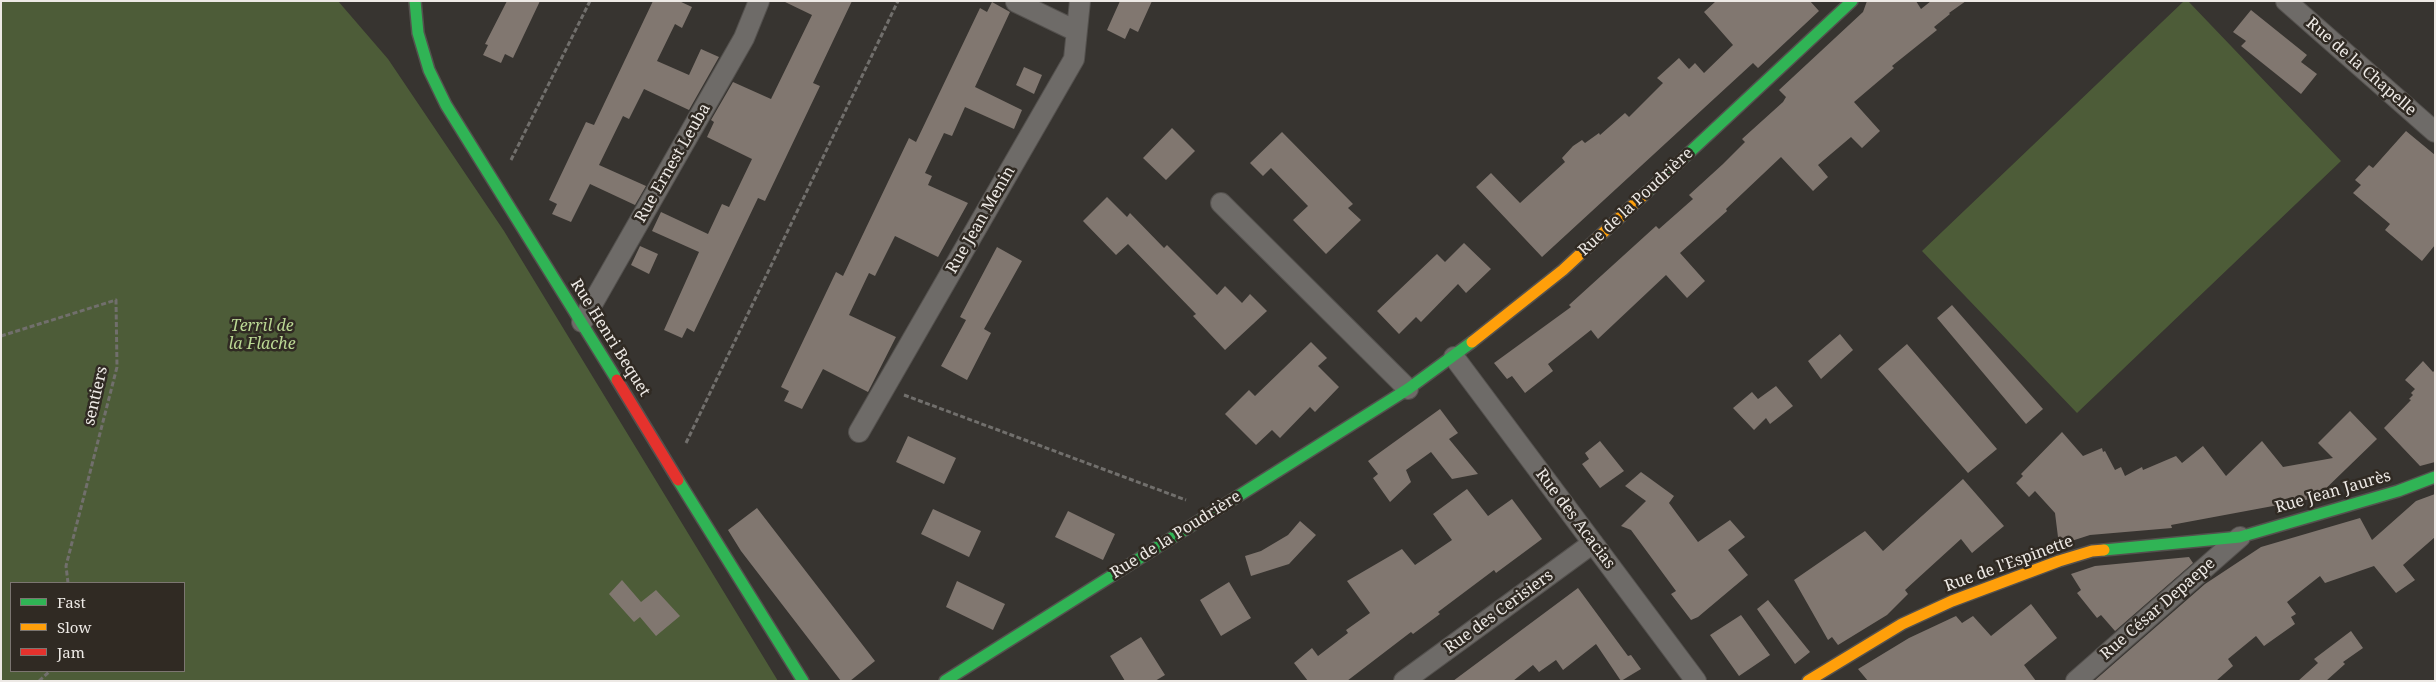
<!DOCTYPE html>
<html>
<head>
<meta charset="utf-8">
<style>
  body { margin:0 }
  #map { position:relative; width:2436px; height:682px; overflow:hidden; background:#373430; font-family:"Noto Serif",serif }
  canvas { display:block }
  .frame { position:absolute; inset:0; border:2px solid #ede9e5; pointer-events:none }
  .legend { position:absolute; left:10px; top:582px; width:175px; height:90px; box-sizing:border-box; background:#302a23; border:1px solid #7c7671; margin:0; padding:6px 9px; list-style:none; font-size:15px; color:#ede9e5 }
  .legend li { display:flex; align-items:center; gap:10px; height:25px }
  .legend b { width:25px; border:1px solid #7c7671 }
</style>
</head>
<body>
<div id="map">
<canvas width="2436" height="682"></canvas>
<div class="frame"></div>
<ul class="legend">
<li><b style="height:6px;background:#30b455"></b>Fast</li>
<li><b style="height:6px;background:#ff9f0a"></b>Slow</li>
<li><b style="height:6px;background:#e5322d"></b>Jam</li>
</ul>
</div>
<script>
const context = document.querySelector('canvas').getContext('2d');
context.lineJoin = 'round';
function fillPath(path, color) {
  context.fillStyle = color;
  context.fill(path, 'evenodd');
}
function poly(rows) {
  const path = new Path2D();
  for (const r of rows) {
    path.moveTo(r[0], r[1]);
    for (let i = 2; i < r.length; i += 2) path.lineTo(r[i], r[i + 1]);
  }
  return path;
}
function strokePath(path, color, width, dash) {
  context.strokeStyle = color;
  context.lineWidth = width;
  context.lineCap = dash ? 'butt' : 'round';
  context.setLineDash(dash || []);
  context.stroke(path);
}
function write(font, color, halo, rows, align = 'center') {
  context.font = font + ' "Noto Serif",serif';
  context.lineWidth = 5;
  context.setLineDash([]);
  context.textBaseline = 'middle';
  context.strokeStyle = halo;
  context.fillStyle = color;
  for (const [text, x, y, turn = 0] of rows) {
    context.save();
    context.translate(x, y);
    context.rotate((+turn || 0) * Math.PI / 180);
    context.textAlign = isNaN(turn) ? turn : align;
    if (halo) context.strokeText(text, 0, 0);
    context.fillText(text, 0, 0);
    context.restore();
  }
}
const green = poly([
  [1,1,338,1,388,59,504,231,778,681,1,681],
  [11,583,184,583,184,671,11,671],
  [2184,1,2188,1,2341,161,2077,413,1922,251]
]);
const building = poly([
  [507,1,540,1,513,58,505,54,501,63,483,55,488,45,485,44],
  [653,1,679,1,692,7,682,28,675,24,657,61,689,75,701,49,719,57,689,110,644,89,629,119,623,116,599,165,646,186,635,205,590,184,571,222,552,214,557,204,549,200,586,122,594,125],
  [783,1,852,1,813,83,820,86,765,201,758,198,694,332,687,328,682,338,664,330,699,252,652,231,661,212,708,234,722,204,729,207,752,159,707,137,714,122,711,120,733,82,771,99,812,15],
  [1120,1,1152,1,1138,32,1130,28,1125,39,1107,30],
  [1716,1,1810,1,1819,11,1758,68,1753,63,1542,257,1476,187,1491,173,1520,203,1565,162,1562,158,1573,146,1582,140,1585,143,1599,133,1600,135,1625,113,1629,117,1663,83,1657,78,1679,58,1689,69,1695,63,1704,73,1733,45,1704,12],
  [1867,1,1916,1,1921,9,1931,1,1966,1,1949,13,1950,14,1934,27,1937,30,1892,66,1894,68,1854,102,1880,131,1862,148,1851,137,1818,165,1828,177,1813,191,1781,157,1726,209,1727,211,1680,253,1705,281,1687,298,1666,275,1598,339,1591,330,1548,364,1553,371,1525,393,1512,376,1507,379,1494,363,1571,307,1569,305,1656,226,1659,229,1693,199,1689,195,1723,164,1745,142,1742,139,1783,102,1786,97,1779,90,1863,12],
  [992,2,1010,12,975,87,1022,110,1014,129,965,107,952,136,944,133,925,173,932,176,928,185,968,203,938,257,895,236,875,276,869,273,849,315,896,337,868,392,823,369,802,409,784,401,789,391,781,387,836,272,843,276,909,138,916,142,980,8,987,12],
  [2251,10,2307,55,2301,62,2317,74,2301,94,2241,46,2246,41,2233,32],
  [1024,67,1042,75,1034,94,1016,85],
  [1172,128,1195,151,1166,180,1143,158],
  [2406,131,2435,155,2435,245,2422,261,2385,230,2390,224,2353,193,2361,185,2355,180,2369,165,2373,168],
  [1282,132,1353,204,1348,208,1361,220,1326,254,1293,220,1308,206,1271,168,1263,176,1250,163],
  [1107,197,1127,217,1130,213,1164,248,1167,245,1217,295,1225,286,1242,303,1250,294,1267,311,1225,350,1193,316,1196,314,1128,244,1116,255,1083,221],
  [1464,243,1491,269,1466,293,1458,284,1421,322,1416,317,1399,334,1377,311,1437,254,1445,262],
  [640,246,658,254,649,274,631,265],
  [997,247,1022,261,984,329,991,333,967,380,941,366,966,320,960,317],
  [1952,305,2043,409,2026,424,1937,318],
  [1840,334,1853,350,1821,379,1808,361],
  [1311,342,1327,358,1318,366,1339,387,1315,412,1310,407,1280,438,1272,430,1256,445,1225,414,1249,390,1255,396],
  [1907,344,1997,449,1968,473,1878,369],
  [2423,361,2433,372,2435,370,2435,462,2420,466,2384,428,2411,400,2409,399,2413,395,2411,393,2415,389,2405,380],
  [1776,386,1793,406,1770,424,1766,418,1754,430,1733,408,1752,392,1758,399],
  [1440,409,1458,433,1449,439,1478,474,1452,479,1431,452,1406,470,1411,482,1390,502,1373,478,1378,474,1368,461],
  [2350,411,2377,439,2316,498,2171,525,2172,528,2090,535,2059,545,2055,513,2035,491,2029,497,2016,483,2023,476,2021,474,2062,432,2083,456,2102,448,2103,452,2105,451,2115,470,2121,467,2125,476,2142,467,2143,470,2176,456,2182,463,2203,446,2226,476,2262,441,2283,467,2333,458,2318,443],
  [908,436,956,458,944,484,896,462],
  [1600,441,1624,471,1600,488,1582,464,1589,459,1585,453],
  [1641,472,1674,496,1669,503,1698,542,1730,520,1745,537,1728,550,1748,575,1698,617,1691,620,1671,594,1676,591,1631,530,1621,526,1646,501,1625,486],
  [1963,479,2004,526,1972,553,1961,539,1905,590,1908,594,1887,615,1838,645,1832,637,1828,640,1794,580,1865,531,1883,551],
  [1467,489,1488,516,1512,499,1542,539,1496,573,1494,570,1438,612,1440,614,1413,634,1411,632,1347,681,1308,681,1294,663,1312,648,1318,656,1348,633,1346,630,1370,613,1347,581,1402,549,1415,565,1452,540,1433,514],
  [2435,494,2435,537,2403,565,2415,580,2396,593,2374,566,2325,583,2320,576,2287,602,2296,614,2291,617,2295,624,2264,646,2256,636,2228,659,2233,666,2216,681,2094,681,2205,584,2261,547,2360,518,2372,540,2416,501],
  [757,508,875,661,850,681,841,681,741,551,728,530],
  [933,509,981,531,969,557,921,534],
  [1068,511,1115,534,1103,560,1055,537],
  [1300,521,1316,535,1289,564,1251,576,1245,556,1261,551,1288,535],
  [2189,557,2193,563,2115,631,2101,615,2097,618,2077,593,2081,590,2071,574,2095,566],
  [622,580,641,602,656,590,680,616,656,636,640,617,634,622,609,594],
  [957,581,1005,604,993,630,946,607],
  [1229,582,1251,618,1221,636,1200,600],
  [1578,588,1628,656,1631,655,1641,669,1621,681,1596,644,1563,670,1556,660,1539,672,1533,665,1513,681,1453,681],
  [1768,600,1810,652,1795,664,1757,609],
  [2031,604,2057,638,2024,665,2036,681,1868,681,1858,669,1909,638,1956,616,1962,623,1973,616,1991,636],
  [1741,615,1770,655,1739,676,1710,635],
  [2351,631,2363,648,2343,662,2345,664,2326,681,2298,681,2318,663,2314,659],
  [1141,637,1165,675,1155,681,1125,681,1110,656]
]);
const path = poly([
  [511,160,590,1],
  [1,336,116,300,117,367,66,566,68,583],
  [904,395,1186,500],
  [686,443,898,1],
  [39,681,50,671]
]);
const street = poly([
  [2286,1,2435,132],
  [1016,2,1076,31],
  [1221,203,1408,389],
  [582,322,744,38,759,1],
  [1454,357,1696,681],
  [859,432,1074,59,1080,1],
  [1404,681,1593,543],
  [2076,681,2240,537]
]);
const fast = poly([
  [415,1,418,33,429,70,446,105,617,380],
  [1647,192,1852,1],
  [678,480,803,681],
  [2104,550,2240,537,2398,491,2435,477],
  [945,681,1408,389,1472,342]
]);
const slow = poly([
  [1472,342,1563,270,1647,192],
  [1808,681,1902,624,1952,601,2059,561,2092,551,2104,550]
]);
const jam = poly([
  [617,380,678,480]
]);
const streetNames = [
  ["Rue de la Chapelle",2361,67,41],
  ["Rue Ernest Leuba",673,163,-60],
  ["Rue de la Poudrière",1636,202,-43],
  ["Rue Jean Menin",981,220,-60],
  ["Rue Henri Bequet",610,338,58],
  ["sentiers",96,396,-77],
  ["Rue Jean Jaurès",2333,492,-16],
  ["Rue des Acacias",1575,519,53],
  ["Rue de la Poudrière",1176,535,-32],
  ["Rue de l'Espinette",2009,564,-20],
  ["Rue César Depaepe",2158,609,-41],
  ["Rue des Cerisiers",1499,612,-36]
];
const parkNames = [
  ["Terril de",262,326],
  ["la Flache",262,344]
];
fillPath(green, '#4d5c38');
fillPath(building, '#817770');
strokePath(street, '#54514e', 22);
strokePath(fast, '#54514e', 14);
strokePath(slow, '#54514e', 14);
strokePath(jam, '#54514e', 14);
strokePath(path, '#716f6c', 3, [5, 2.5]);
strokePath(street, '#6e6b68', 20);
strokePath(fast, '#30b455', 11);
strokePath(slow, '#ff9f0a', 11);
strokePath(jam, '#e5322d', 11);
write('16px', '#ede9e5', '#302a23', streetNames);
write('italic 16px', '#bad793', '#302a23', parkNames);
</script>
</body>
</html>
